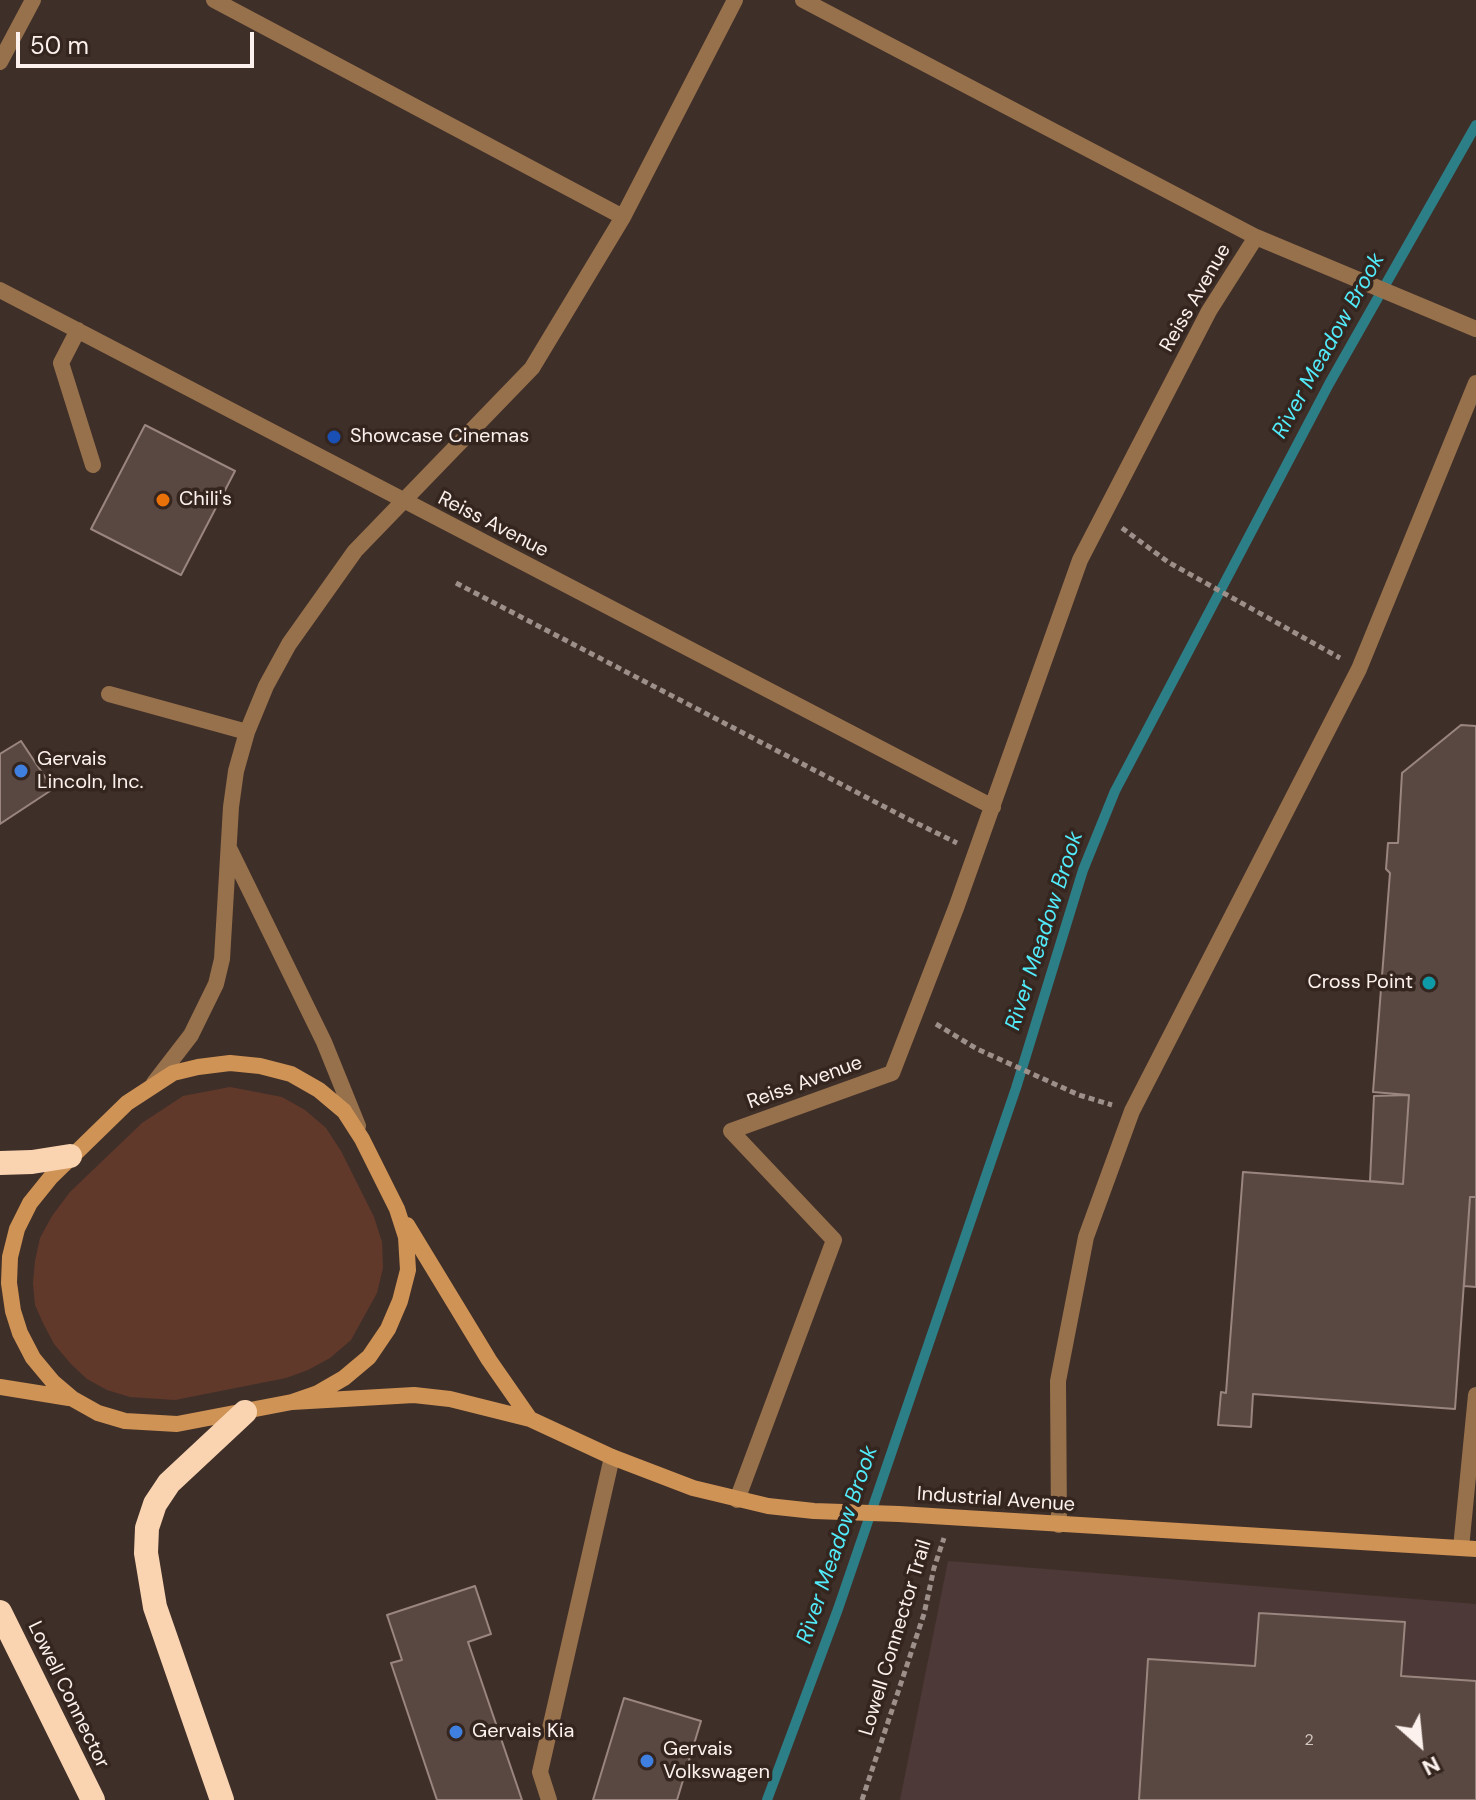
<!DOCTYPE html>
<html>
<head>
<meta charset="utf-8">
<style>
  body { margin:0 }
  #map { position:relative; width:1476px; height:1800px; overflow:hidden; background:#3f2f29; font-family:"DM Sans",sans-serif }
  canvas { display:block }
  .north { position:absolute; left:1380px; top:1704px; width:80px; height:80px; -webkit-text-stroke:6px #34251f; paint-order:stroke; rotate:153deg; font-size:22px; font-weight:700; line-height:32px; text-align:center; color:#fcf1ed }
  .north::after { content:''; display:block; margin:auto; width:28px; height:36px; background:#fcf1ed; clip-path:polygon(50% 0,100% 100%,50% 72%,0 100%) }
  .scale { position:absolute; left:16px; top:32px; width:238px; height:36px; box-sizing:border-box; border:4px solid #fcf1ed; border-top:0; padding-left:10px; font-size:24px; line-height:28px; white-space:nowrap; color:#fcf1ed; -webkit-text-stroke:6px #34251f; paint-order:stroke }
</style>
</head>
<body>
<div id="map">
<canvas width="1476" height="1800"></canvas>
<div class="north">N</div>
<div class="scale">50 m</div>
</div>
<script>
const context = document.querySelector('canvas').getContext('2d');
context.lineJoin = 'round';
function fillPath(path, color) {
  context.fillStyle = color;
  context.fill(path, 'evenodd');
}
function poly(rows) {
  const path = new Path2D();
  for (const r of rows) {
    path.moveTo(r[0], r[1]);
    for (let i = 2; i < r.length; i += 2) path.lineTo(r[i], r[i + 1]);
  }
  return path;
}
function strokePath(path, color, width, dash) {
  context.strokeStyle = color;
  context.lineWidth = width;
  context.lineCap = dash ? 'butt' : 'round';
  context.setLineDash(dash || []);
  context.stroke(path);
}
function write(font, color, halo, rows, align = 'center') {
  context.font = font + ' "DM Sans",sans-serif';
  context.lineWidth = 7;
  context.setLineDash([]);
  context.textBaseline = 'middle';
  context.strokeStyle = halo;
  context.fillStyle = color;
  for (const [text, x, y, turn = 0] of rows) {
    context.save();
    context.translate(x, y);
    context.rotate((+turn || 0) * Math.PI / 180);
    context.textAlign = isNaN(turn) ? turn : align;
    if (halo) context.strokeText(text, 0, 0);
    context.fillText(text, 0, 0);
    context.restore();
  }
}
const industrial = poly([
  [948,1561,1476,1604,1476,1800,900,1800]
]);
const green = poly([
  [230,1087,282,1097,305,1110,326,1128,341,1151,374,1217,382,1242,383,1268,377,1293,351,1340,330,1358,308,1370,286,1378,175,1400,130,1397,107,1390,87,1379,71,1364,54,1344,43,1323,35,1305,33,1283,35,1261,40,1238,52,1216,70,1192,142,1123,183,1096]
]);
const stream = poly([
  [767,1800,838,1609,1016,1088,1083,870,1115,791,1329,384,1476,125]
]);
const building = poly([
  [145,425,235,471,181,575,91,529,145,425],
  [1461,725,1476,726,1476,1197,1470,1197,1455,1409,1253,1394,1251,1427,1218,1425,1221,1392,1226,1393,1243,1172,1403,1184,1409,1095,1373,1092,1390,873,1386,869,1388,843,1398,843,1402,773,1461,725],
  [21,741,53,789,0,824,0,754,21,741],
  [1409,1095,1403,1184,1370,1181,1374,1096,1409,1095],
  [1470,1197,1476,1197,1476,1287,1464,1286,1470,1197],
  [475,1586,491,1634,468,1642,522,1800,437,1800,391,1663,402,1660,387,1615,475,1586],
  [1259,1613,1405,1622,1401,1676,1476,1681,1476,1800,1139,1800,1148,1659,1255,1666,1259,1613],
  [624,1698,701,1721,677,1800,593,1800,624,1698]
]);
const path = poly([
  [1122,528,1168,562,1340,658],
  [456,583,904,817,957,843],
  [936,1024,977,1049,1079,1095,1112,1105],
  [862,1800,924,1614,934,1568,944,1538]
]);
const service = poly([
  [214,0,623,217],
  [803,0,1256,237,1476,329],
  [0,62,33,0],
  [0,290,993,807],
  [78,330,61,363,93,465],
  [109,694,247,732],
  [230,850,324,1042,358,1126],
  [154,1083,191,1035,216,984,222,959,231,807,236,771,247,732,266,686,289,644,355,551,532,368,623,217,735,0],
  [737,1500,834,1240,731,1131,892,1073,956,908,1080,560,1209,311,1256,237],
  [1059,1525,1058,1381,1086,1237,1132,1111,1359,669,1476,383],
  [1461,1548,1476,1395],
  [549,1800,540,1772,612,1457]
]);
const secondary = poly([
  [230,1063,260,1066,291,1074,319,1090,344,1111,362,1139,397,1209,406,1237,408,1270,400,1301,388,1329,369,1357,344,1378,318,1393,292,1402,177,1424,125,1421,98,1413,73,1399,53,1382,33,1358,20,1333,13,1311,9,1283,10,1257,17,1229,30,1203,51,1177,127,1103,173,1073,198,1067,230,1063],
  [407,1225,489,1360,530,1419],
  [0,1387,69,1398],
  [292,1402,414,1395,450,1399,530,1419,612,1457,693,1488,768,1506,814,1511,899,1514,1476,1549]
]);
const motorway = poly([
  [0,1163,32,1162,70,1156],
  [0,1612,93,1800],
  [222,1800,155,1607,146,1553,147,1528,155,1504,169,1483,245,1412]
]);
const markers = [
  [334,437,8,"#1a4fb4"],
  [163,500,8,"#e8710a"],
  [21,771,8,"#3f7fe0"],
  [1429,983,8,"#0f9aa8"],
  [456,1732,8,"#3f7fe0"],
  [647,1761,8,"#3f7fe0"]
];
const numberNames = [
  ["2",1309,1741]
];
const streetNames = [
  ["Reiss Avenue",1196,298,-60],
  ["Reiss Avenue",493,525,27],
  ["Reiss Avenue",805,1083,-20],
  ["Industrial Avenue",996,1500,4],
  ["Lowell Connector Trail",896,1638,-73],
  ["Lowell Connector",68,1695,64]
];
const poiNames = [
  ["Showcase Cinemas",350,437],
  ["Chili's",179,500],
  ["Gervais",37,760],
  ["Lincoln, Inc.",37,783],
  ["Cross Point",1413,983,"right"],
  ["Gervais Kia",472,1732],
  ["Gervais",663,1750],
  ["Volkswagen",663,1773]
];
const waterNames = [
  ["River Meadow Brook",1329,346,-61],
  ["River Meadow Brook",1045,931,-72],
  ["River Meadow Brook",838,1545,-71]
];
fillPath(industrial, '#4d3937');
fillPath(green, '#61392b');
strokePath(stream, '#2d7f87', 10);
fillPath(building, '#594841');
strokePath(building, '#9a867f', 2);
strokePath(path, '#9d8f8a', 5, [6, 4]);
strokePath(service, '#97714c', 16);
strokePath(secondary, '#cf9355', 16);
strokePath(motorway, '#fad4b1', 24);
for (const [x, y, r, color] of markers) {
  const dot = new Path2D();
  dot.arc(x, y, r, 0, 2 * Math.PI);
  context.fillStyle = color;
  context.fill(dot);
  strokePath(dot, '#34251f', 3);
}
write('16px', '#d3c7c2', null, numberNames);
write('20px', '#fcf1ed', '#34251f', streetNames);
write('20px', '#fcf1ed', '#34251f', poiNames, 'left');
write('italic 22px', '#52ebfa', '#34251f', waterNames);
</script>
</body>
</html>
